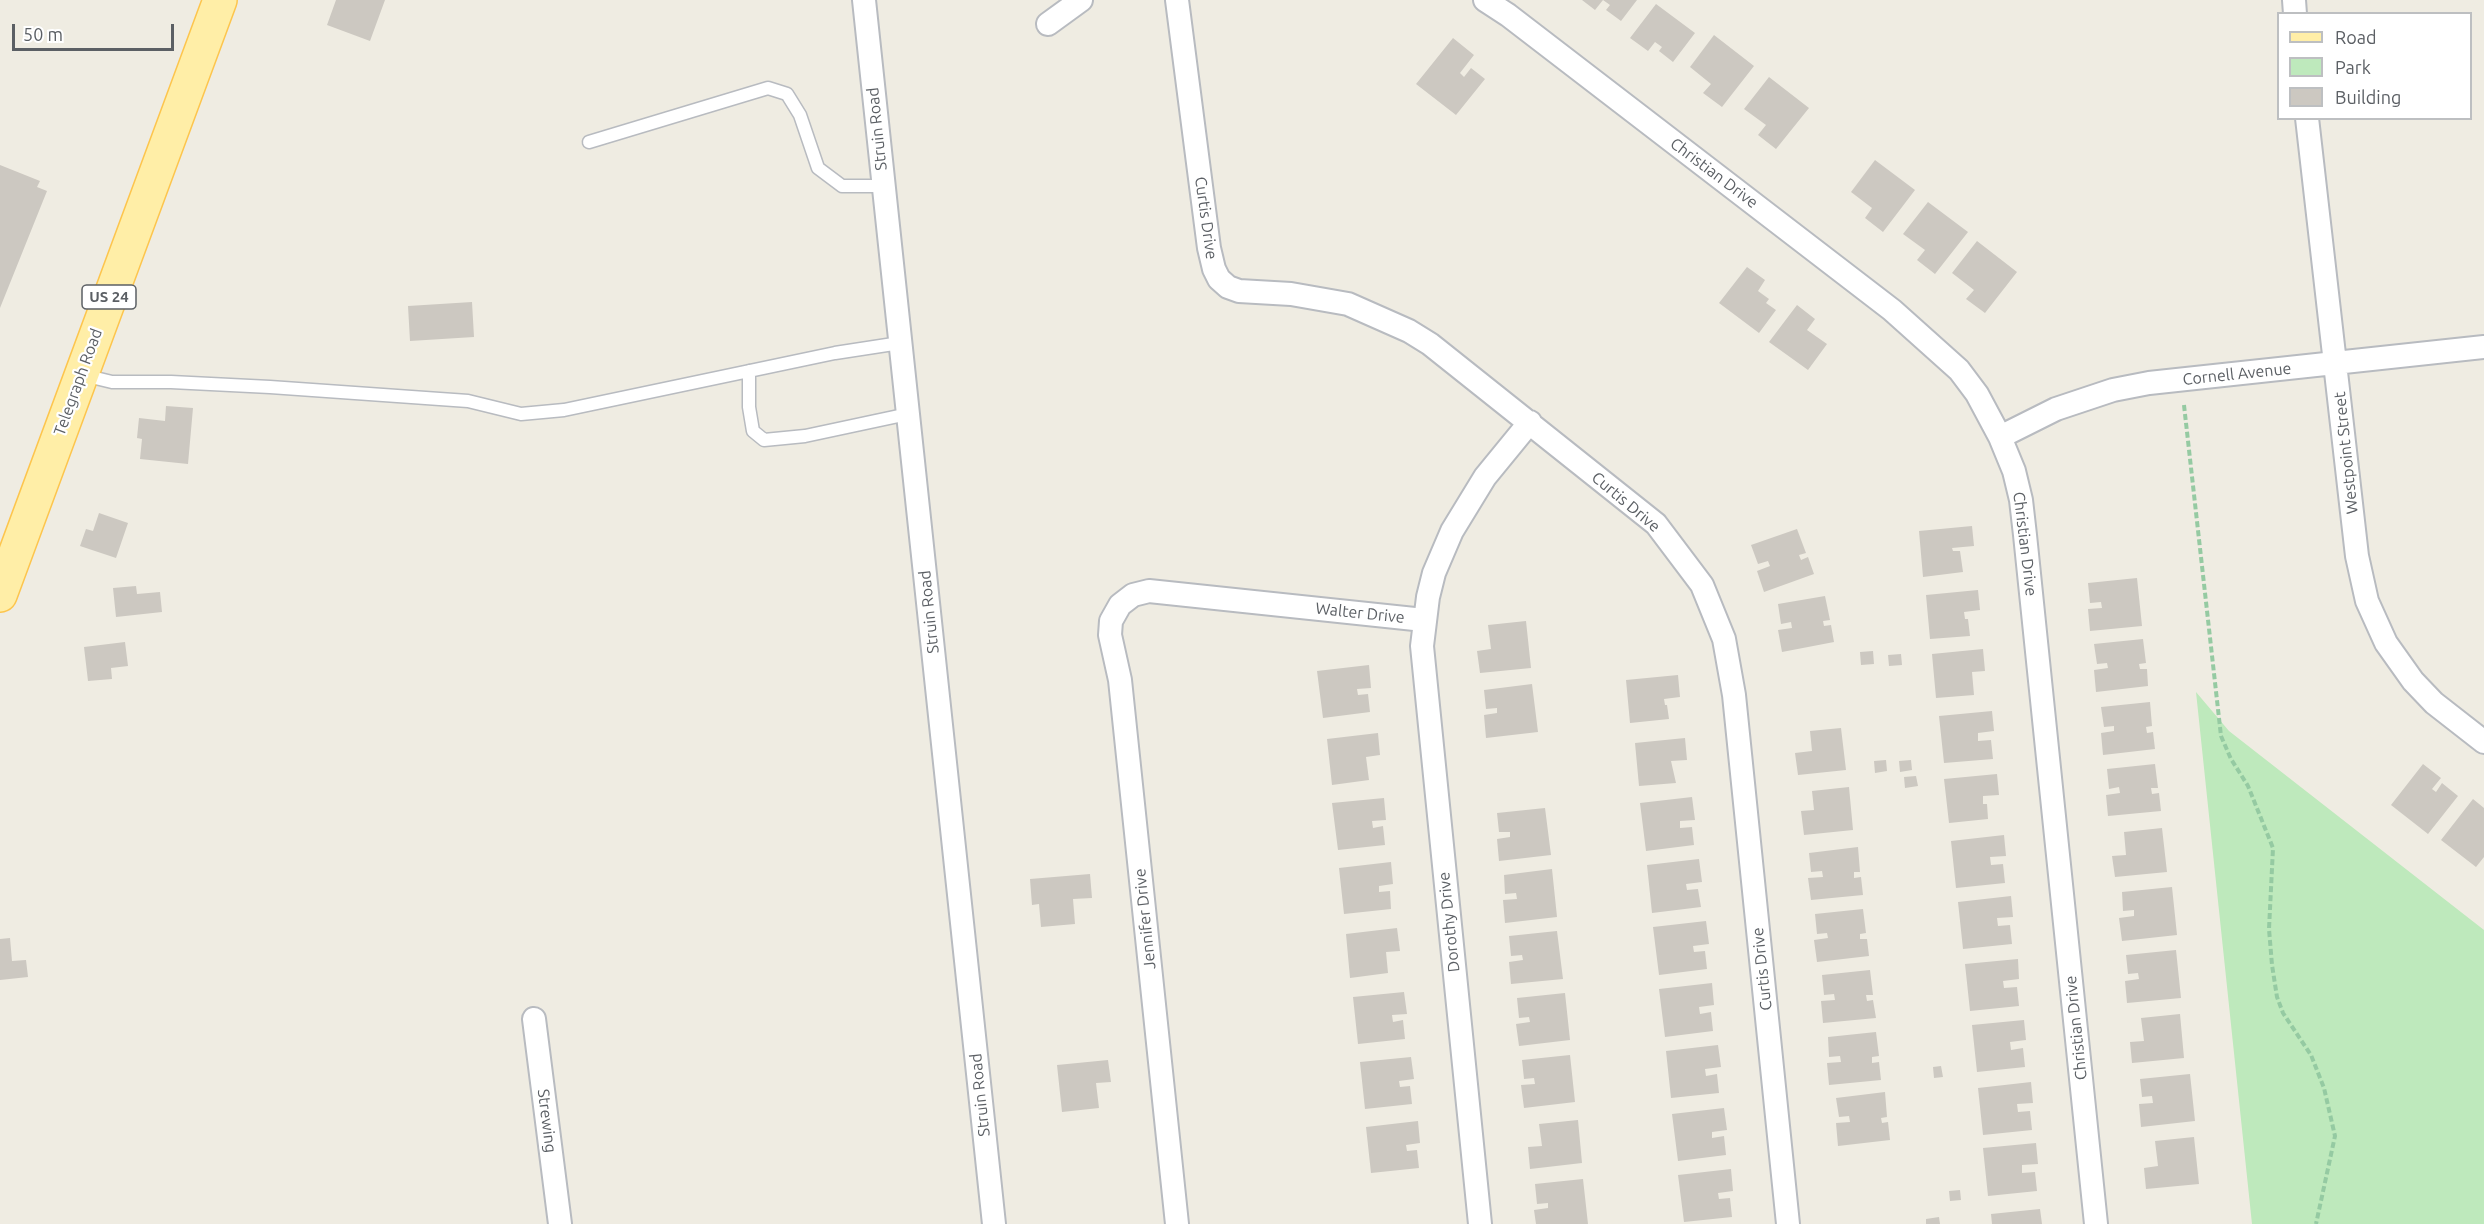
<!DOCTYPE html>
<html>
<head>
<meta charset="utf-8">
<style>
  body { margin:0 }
  #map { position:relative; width:2484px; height:1224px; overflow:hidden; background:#efece2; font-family:Ubuntu,sans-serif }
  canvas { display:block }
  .legend { position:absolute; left:2277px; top:12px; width:195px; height:108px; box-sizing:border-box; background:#fff; border:2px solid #bdbfc1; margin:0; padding:8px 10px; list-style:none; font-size:18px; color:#5b5f64 }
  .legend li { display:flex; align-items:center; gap:12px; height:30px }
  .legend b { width:30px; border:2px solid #bdbfc1 }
  .scale { position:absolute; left:12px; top:24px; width:162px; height:27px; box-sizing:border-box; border:3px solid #5b5f64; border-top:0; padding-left:8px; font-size:18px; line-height:21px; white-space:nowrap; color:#5b5f64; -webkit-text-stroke:4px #fff; paint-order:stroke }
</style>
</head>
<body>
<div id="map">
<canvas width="2484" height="1224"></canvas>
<ul class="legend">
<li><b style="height:8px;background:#ffeea7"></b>Road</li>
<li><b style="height:16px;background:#bee9bc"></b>Park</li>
<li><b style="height:16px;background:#ccc8c1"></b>Building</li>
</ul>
<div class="scale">50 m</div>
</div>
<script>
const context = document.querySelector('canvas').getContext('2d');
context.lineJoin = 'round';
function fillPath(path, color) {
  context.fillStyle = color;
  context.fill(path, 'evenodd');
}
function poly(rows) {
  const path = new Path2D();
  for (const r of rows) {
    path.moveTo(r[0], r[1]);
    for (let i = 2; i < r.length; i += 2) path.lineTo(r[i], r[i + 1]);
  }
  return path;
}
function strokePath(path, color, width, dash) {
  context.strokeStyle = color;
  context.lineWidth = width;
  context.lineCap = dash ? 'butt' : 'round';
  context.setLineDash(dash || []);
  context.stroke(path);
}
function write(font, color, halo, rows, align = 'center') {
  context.font = font + ' Ubuntu,sans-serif';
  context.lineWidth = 4.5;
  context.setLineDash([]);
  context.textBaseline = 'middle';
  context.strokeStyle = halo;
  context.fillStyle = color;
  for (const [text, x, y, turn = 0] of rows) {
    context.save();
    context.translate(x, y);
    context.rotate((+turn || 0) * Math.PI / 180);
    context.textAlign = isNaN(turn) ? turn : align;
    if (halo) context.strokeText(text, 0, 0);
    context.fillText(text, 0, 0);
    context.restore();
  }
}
const green = poly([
  [2196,692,2229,731,2484,930,2484,1224,2252,1224]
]);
const building = poly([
  [336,0,385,0,370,41,327,25],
  [1582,0,1637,0,1621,21,1606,10,1610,5,1603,0,1595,10],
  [1656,4,1695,33,1673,62,1659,51,1662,47,1655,42,1648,51,1630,38],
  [1714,35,1754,66,1722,107,1703,93,1711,84,1690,67],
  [1453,38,1474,55,1460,73,1464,77,1471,68,1485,79,1456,115,1416,84],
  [1769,77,1809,108,1776,149,1758,135,1766,125,1744,109],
  [1875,160,1915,190,1883,232,1865,218,1872,208,1851,192],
  [0,165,40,181,37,187,47,191,0,308],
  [1928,202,1968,232,1935,274,1917,260,1925,250,1903,234],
  [1977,241,2017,272,1985,313,1966,299,1974,290,1952,273],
  [1747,267,1765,280,1758,291,1769,299,1766,303,1776,310,1759,333,1719,303],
  [472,302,474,337,410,341,408,306],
  [1797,305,1815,319,1807,330,1827,344,1808,370,1769,342],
  [166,406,193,408,188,464,140,459,142,439,137,438,139,418,165,421],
  [99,513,128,523,116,558,80,546,86,529,93,531],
  [1972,526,1974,546,1952,548,1953,551,1960,551,1963,572,1923,577,1919,531],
  [1797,529,1806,553,1799,555,1801,560,1808,557,1814,574,1764,592,1757,571,1770,566,1768,561,1758,564,1751,545],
  [2137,578,2142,626,2090,631,2088,609,2102,608,2101,602,2090,603,2088,583],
  [136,586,137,594,160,592,162,612,116,617,113,588],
  [1978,590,1980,610,1964,612,1965,619,1968,619,1970,636,1930,639,1926,595],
  [1825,596,1830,620,1823,621,1824,626,1831,625,1834,642,1782,652,1778,630,1792,628,1791,622,1781,624,1778,604],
  [1526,621,1531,668,1480,673,1477,651,1491,649,1488,625],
  [2143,639,2146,663,2139,664,2140,669,2147,669,2148,686,2096,692,2094,670,2108,668,2107,663,2097,664,2094,644],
  [125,642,128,666,111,668,112,679,88,681,84,647],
  [1983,649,1985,671,1972,672,1974,695,1936,698,1932,654],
  [1873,651,1874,664,1861,665,1860,652],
  [1901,654,1902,665,1889,666,1888,655],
  [1369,665,1371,688,1357,689,1358,695,1368,694,1370,712,1323,718,1317,671],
  [1678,675,1680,697,1664,699,1665,705,1667,705,1669,719,1630,723,1626,680],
  [1532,684,1538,732,1486,738,1484,715,1497,713,1497,708,1486,709,1484,690],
  [2150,702,2152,726,2146,727,2147,733,2153,732,2155,749,2103,755,2101,733,2114,731,2114,726,2104,727,2101,707],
  [1992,711,1994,731,1978,733,1978,741,1991,740,1993,759,1944,763,1939,716],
  [1841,728,1846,770,1798,775,1795,753,1812,751,1810,731],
  [1378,733,1380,755,1366,757,1369,780,1332,785,1327,739],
  [1685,738,1687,760,1671,761,1676,783,1639,786,1635,743],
  [1886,760,1887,771,1875,773,1874,761],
  [1911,760,1912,770,1900,772,1899,761],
  [2155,764,2158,788,2151,788,2152,794,2159,793,2161,811,2108,816,2106,795,2120,793,2119,787,2109,789,2107,769],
  [2423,764,2441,778,2432,789,2436,792,2442,783,2458,796,2428,834,2391,805],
  [1997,774,1999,795,1983,796,1983,804,1987,804,1988,819,1949,823,1944,779],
  [1916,776,1918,786,1905,788,1904,777],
  [1849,787,1853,830,1804,835,1801,811,1814,810,1812,791],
  [1692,797,1695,820,1680,821,1680,828,1692,827,1694,845,1646,851,1640,803],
  [1384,798,1386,820,1372,821,1373,828,1383,826,1385,845,1338,850,1332,803],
  [2473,799,2484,808,2484,857,2476,867,2441,840],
  [1545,808,1551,855,1499,861,1497,839,1510,837,1510,832,1499,832,1497,813],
  [2162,828,2167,872,2115,877,2112,856,2126,855,2124,832],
  [2004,835,2006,856,1990,857,1991,865,2003,864,2005,883,1956,888,1951,841],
  [1858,847,1860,872,1854,872,1854,878,1861,877,1863,895,1811,900,1808,878,1823,877,1822,871,1811,872,1809,853],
  [1699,859,1702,882,1686,884,1687,890,1698,889,1701,907,1652,913,1647,865],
  [1391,862,1393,884,1379,886,1379,892,1390,891,1391,909,1344,914,1339,868],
  [1552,869,1557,917,1505,923,1503,900,1517,899,1516,893,1505,894,1504,875],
  [1090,874,1092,898,1073,899,1075,924,1041,927,1039,904,1032,905,1030,879],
  [2172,887,2177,935,2122,941,2119,918,2134,916,2134,910,2123,911,2122,892],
  [2011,896,2013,917,1997,918,1998,926,2010,925,2012,944,1963,949,1958,902],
  [1863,909,1866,933,1860,934,1860,939,1867,939,1869,956,1817,962,1814,940,1828,938,1827,933,1817,934,1815,914],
  [1706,921,1709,944,1693,946,1694,952,1705,951,1707,969,1659,975,1653,927],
  [1397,928,1400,951,1386,952,1388,973,1350,978,1346,934],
  [1557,931,1563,979,1511,984,1509,962,1523,960,1522,955,1511,956,1509,936],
  [10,938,12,961,26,960,28,977,0,980,0,939],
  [2176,950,2181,998,2127,1003,2125,981,2139,979,2138,973,2128,974,2126,955],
  [2018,959,2019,979,2003,981,2004,988,2017,987,2019,1006,1970,1011,1965,964],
  [1870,970,1873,995,1866,995,1867,1001,1873,1000,1876,1018,1823,1023,1821,1001,1835,1000,1834,994,1824,995,1822,975],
  [1712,983,1714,1005,1699,1007,1700,1014,1711,1012,1713,1031,1665,1037,1659,989],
  [1404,992,1407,1014,1392,1015,1393,1022,1403,1020,1405,1039,1358,1044,1353,997],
  [1565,993,1570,1040,1519,1046,1516,1024,1530,1022,1529,1017,1519,1018,1517,998],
  [2180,1014,2184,1058,2132,1063,2130,1042,2144,1041,2141,1018],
  [2024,1020,2026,1040,2010,1042,2011,1050,2023,1048,2025,1067,1977,1072,1972,1025],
  [1876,1032,1879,1056,1872,1057,1872,1063,1879,1062,1881,1080,1829,1085,1827,1063,1841,1062,1840,1056,1829,1057,1828,1037],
  [1718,1045,1721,1067,1705,1069,1706,1076,1717,1074,1719,1093,1671,1098,1666,1051],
  [1570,1055,1575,1102,1524,1108,1521,1085,1535,1084,1534,1078,1524,1079,1522,1060],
  [1411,1057,1414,1079,1399,1081,1400,1087,1410,1086,1412,1104,1365,1109,1360,1062],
  [1108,1060,1111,1082,1096,1083,1099,1108,1062,1112,1057,1065],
  [1941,1066,1943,1077,1934,1078,1933,1067],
  [2190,1074,2195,1121,2141,1127,2139,1104,2153,1103,2152,1096,2142,1097,2140,1079],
  [2031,1082,2033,1103,2017,1104,2018,1112,2030,1111,2032,1130,1983,1135,1978,1088],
  [1885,1092,1887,1117,1881,1118,1882,1123,1888,1122,1890,1140,1838,1146,1836,1123,1850,1122,1849,1116,1839,1117,1836,1098],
  [1724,1108,1727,1130,1712,1132,1712,1138,1724,1136,1726,1155,1678,1161,1672,1114],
  [1578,1120,1582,1163,1530,1169,1528,1147,1542,1146,1539,1124],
  [1418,1121,1420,1143,1406,1145,1407,1151,1417,1150,1419,1168,1371,1173,1366,1127],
  [2194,1137,2199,1184,2146,1189,2144,1168,2158,1166,2155,1141],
  [2036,1143,2038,1164,2022,1165,2022,1173,2035,1172,2037,1191,1988,1196,1983,1148],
  [1731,1169,1733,1191,1718,1193,1719,1199,1730,1198,1732,1217,1684,1222,1678,1175],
  [1583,1179,1588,1224,1536,1224,1534,1210,1548,1208,1548,1203,1537,1204,1535,1184],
  [1960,1190,1961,1200,1950,1201,1949,1191],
  [2040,1209,2042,1224,1992,1224,1991,1214],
  [1939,1217,1940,1224,1926,1224,1926,1219]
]);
const path = poly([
  [2184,405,2221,736,2231,759,2248,786,2273,848,2269,929,2272,965,2277,997,2283,1013,2311,1055,2324,1088,2335,1136,2316,1224]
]);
const lane = poly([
  [589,142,768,88,787,94,800,115,818,168,842,186,883,186],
  [749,371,749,407,753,431,764,440,805,436,908,414],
  [83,375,112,382,171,382,270,387,468,401,521,414,564,410,835,353,900,343]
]);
const street = poly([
  [864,0,994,1224],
  [1177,0,1209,248,1214,269,1219,279,1228,287,1239,291,1291,294,1348,304,1409,331,1430,344,1656,524,1702,585,1724,639,1734,695,1788,1224],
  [1485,0,1508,15,1892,310,1959,370,1977,394,2000,437,2014,471,2021,500,2025,535,2096,1224],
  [2294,0,2295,14],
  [1048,24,1081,0],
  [2307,118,2357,556,2367,601,2386,643,2413,681,2434,703,2484,742],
  [2000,437,2056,409,2113,390,2149,383,2484,347],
  [534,1019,560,1224],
  [1177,1224,1120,680,1110,635,1111,621,1120,605,1133,595,1149,591,1424,620],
  [1480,1224,1422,646,1428,597,1434,573,1452,531,1485,477,1530,422]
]);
const primary = poly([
  [0,595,220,0]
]);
const shields = [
  [109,297,54]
];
const shieldNames = [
  ["US 24",109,297]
];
const streetNames = [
  ["Struin Road",877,129,-96],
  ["Christian Drive",1714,173,37],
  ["Curtis Drive",1206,218,82],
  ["Cornell Avenue",2237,374,-6],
  ["Telegraph Road",78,382,-70],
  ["Westpoint Street",2346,453,-96],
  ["Curtis Drive",1626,502,40],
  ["Christian Drive",2025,544,83],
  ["Struin Road",929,612,-96],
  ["Walter Drive",1360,613,6],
  ["Jennifer Drive",1145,919,-96],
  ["Dorothy Drive",1449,922,-96],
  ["Curtis Drive",1762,969,-96],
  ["Christian Drive",2076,1028,-96],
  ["Struin Road",980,1095,-96],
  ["Strewing",547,1121,83]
];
fillPath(green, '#bee9bc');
fillPath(building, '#ccc8c1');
strokePath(lane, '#b8bbc0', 15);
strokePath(street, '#b8bbc0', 26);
strokePath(primary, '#fdc54d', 36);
strokePath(path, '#95caa2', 4, [6, 3]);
strokePath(lane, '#fff', 12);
strokePath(street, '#fff', 22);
strokePath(primary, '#ffeea7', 33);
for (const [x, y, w] of shields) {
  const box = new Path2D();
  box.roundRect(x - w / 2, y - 12, w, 24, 4.5);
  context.fillStyle = '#fff';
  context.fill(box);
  strokePath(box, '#5b5f64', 1.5);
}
write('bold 15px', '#5b5f64', null, shieldNames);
write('16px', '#5b5f64', '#fff', streetNames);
</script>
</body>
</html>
